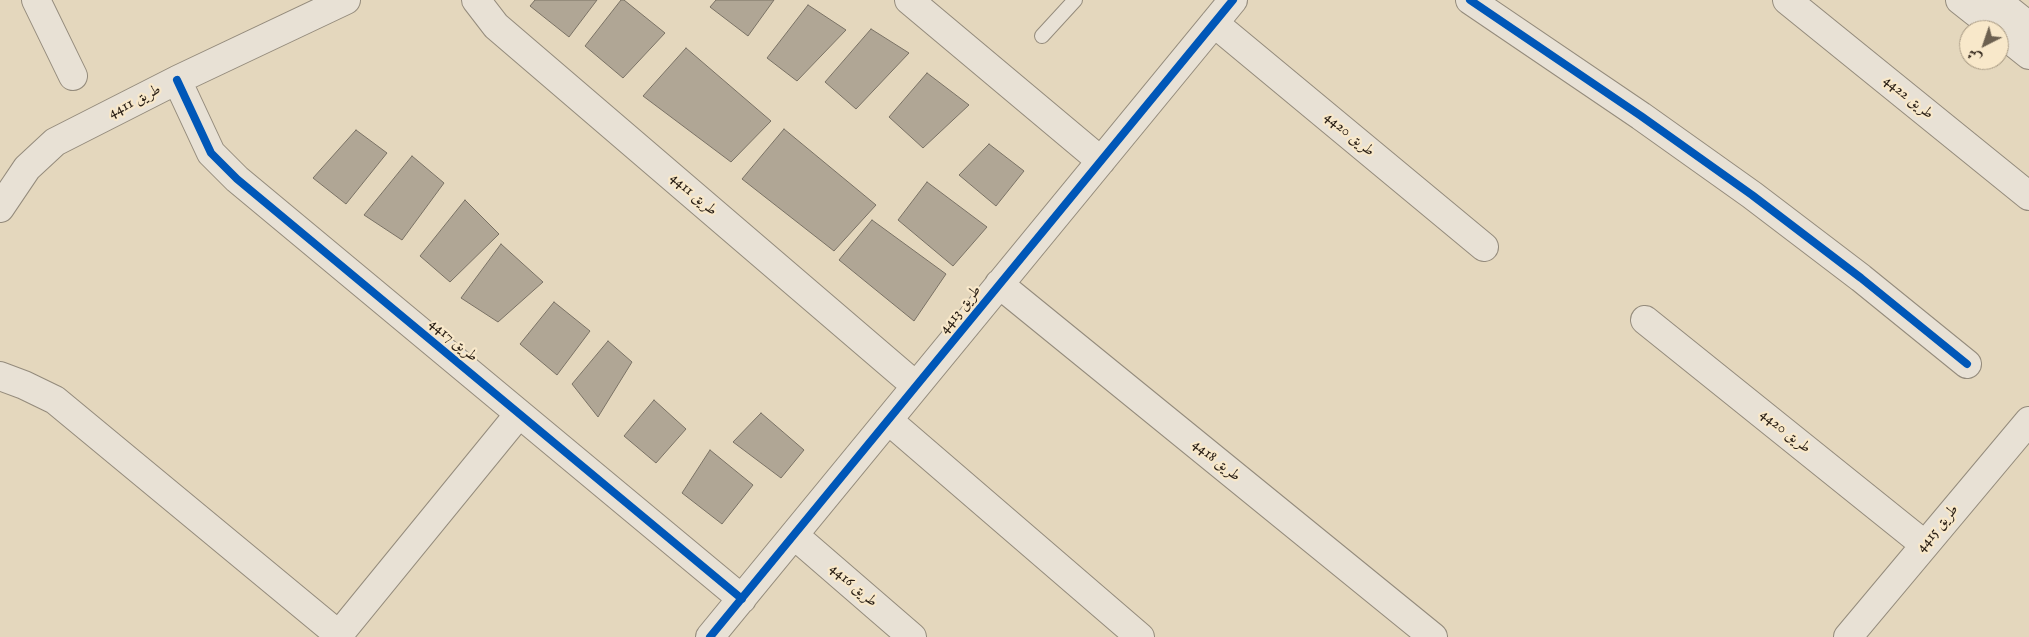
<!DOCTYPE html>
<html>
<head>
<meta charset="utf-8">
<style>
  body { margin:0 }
  #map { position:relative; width:2029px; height:637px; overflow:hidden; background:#e4d7bd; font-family:"IM FELL English",Amiri,serif }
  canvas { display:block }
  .north { position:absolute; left:1959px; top:20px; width:50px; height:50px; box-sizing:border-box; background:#f8e8ca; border:1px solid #a69882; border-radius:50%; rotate:221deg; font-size:14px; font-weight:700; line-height:20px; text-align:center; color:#2b2016 }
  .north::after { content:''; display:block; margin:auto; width:18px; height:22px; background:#6c6050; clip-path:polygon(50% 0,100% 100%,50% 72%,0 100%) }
</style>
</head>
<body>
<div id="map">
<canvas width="2029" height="637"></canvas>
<div class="north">ش</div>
</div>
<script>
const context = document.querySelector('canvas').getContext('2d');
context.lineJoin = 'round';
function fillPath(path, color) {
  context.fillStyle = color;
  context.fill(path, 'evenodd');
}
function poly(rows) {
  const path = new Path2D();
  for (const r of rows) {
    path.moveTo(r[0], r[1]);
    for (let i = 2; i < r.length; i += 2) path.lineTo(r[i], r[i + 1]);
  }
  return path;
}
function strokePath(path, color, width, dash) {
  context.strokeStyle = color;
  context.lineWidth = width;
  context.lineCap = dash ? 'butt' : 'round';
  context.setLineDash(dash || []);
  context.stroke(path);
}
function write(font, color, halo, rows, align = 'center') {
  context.font = font + ' "IM FELL English",Amiri,serif';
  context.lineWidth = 4.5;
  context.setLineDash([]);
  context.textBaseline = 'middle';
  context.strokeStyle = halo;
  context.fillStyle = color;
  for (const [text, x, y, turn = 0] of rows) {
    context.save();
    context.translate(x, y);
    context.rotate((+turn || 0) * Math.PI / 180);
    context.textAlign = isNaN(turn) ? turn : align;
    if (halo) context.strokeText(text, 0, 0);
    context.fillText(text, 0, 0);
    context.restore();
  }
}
const building = poly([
  [535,0,597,0,569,37,530,6,535,0],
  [621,0,624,0,665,33,623,78,585,46,621,0],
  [716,0,774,0,748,36,710,7,716,0],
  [808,5,846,30,797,81,767,58,808,5],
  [871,29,909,53,856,109,825,82,871,29],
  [686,48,771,121,731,162,643,96,686,48],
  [927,73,969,105,923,148,889,117,927,73],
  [784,129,876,205,834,251,742,179,784,129],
  [356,130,387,153,346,204,313,178,356,130],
  [989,144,1024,171,996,206,959,175,989,144],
  [412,156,444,183,402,240,364,215,412,156],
  [927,182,987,227,953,266,898,220,927,182],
  [465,200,499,234,450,282,420,256,465,200],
  [872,220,946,274,914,321,839,260,872,220],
  [501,244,543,282,498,322,461,298,501,244],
  [554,302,590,331,557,375,520,344,554,302],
  [608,341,632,362,598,417,572,384,608,341],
  [654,400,686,429,656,463,624,436,654,400],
  [761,413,804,450,781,478,733,442,761,413],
  [710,450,753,485,722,524,682,493,710,450]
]);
const service = poly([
  [1042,36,1075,0]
]);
const minor = poly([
  [36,0,73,76],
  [476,0,496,26,916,386],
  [909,0,1101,161],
  [1470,0,1641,116,1752,195,1861,278,1967,364],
  [1787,0,2029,196],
  [1960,0,1998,30],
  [1996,0,2029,26],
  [1214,23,1484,247],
  [1999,31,2029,55],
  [177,80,211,153,237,179,742,599],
  [0,208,27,168,55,142,177,80,346,0],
  [999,284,1433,637],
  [1645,320,1925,545],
  [0,376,24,385,55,400,339,635],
  [888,420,1140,637],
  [794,535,912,637],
  [337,637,519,414],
  [710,637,1233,0],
  [1848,637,2029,421]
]);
const cycleway = poly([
  [1470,0,1641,116,1752,195,1861,278,1967,364],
  [177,80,211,153,237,179,742,599],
  [710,637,1233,0]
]);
const streetNames = [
  ["طريق 4422",1908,98,39],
  ["طريق 4411",135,102,-27],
  ["طريق 4420",1349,135,40],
  ["طريق 4411",693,195,41],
  ["طريق 4413",961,310,-51],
  ["طريق 4417",453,341,40],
  ["طريق 4420",1785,432,39],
  ["طريق 4418",1216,461,39],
  ["طريق 4415",1938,529,-50],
  ["طريق 4416",853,586,41]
];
fillPath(building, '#b0a695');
strokePath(building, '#7a7265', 1);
strokePath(service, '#948b7c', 16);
strokePath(minor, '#948b7c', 30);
strokePath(service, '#e8e1d5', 14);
strokePath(minor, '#e8e1d5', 28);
strokePath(cycleway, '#0057b8', 8);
write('15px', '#2b2016', '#f8e8ca', streetNames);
</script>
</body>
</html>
